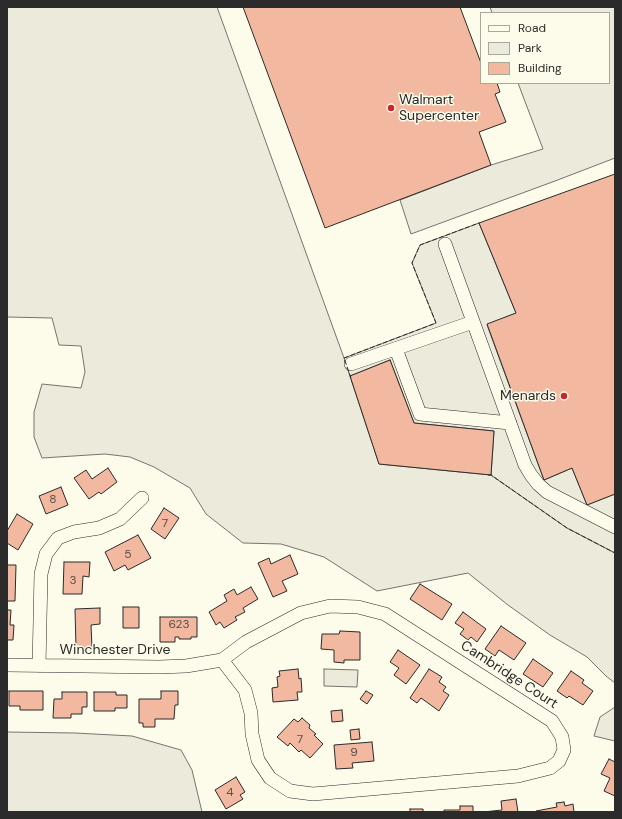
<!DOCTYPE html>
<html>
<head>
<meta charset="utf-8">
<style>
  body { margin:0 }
  #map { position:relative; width:622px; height:819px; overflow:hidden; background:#fdfbea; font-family:"DM Sans",sans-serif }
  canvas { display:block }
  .frame { position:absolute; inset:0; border:8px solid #2b2b2b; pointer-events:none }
  .legend { position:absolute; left:480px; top:12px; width:130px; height:72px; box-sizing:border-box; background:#fdfbea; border:1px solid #a9a89e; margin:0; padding:5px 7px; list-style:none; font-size:12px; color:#2b2b2b }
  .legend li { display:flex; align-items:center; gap:8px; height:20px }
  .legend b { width:20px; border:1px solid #a9a89e }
</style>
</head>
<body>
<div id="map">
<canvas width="622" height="819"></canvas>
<div class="frame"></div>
<ul class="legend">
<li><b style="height:5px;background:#fdfbea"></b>Road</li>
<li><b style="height:11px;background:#ecebdb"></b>Park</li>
<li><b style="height:11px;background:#f2b8a0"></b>Building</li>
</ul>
</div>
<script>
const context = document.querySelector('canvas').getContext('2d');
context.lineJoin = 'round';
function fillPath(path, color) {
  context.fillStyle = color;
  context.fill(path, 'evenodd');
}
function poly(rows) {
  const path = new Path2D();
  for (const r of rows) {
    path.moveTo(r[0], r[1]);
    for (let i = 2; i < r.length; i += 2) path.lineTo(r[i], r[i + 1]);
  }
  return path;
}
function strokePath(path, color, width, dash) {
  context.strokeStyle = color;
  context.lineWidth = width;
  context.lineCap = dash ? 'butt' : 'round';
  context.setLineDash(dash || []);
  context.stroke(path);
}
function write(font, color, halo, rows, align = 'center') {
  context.font = font + ' "DM Sans",sans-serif';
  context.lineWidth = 3;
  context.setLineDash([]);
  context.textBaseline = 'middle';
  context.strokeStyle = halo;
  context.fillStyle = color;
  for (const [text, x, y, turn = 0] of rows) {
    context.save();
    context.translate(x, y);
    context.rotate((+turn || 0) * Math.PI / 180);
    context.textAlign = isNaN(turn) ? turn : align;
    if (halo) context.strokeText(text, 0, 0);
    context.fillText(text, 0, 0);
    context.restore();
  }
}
const green = poly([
  [7,7,217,7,344,358,379,464,491,475,567,528,615,553,615,683,606,676,587,657,550,635,508,605,468,573,377,591,324,557,281,544,243,543,206,514,190,488,154,467,130,457,105,454,42,458,34,437,34,412,42,384,81,388,85,372,81,346,59,345,52,318,7,317,7,7],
  [324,669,358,670,357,687,324,686,324,669],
  [615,707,615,741,594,736,600,717,615,707],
  [7,732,75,733,132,736,181,750,192,770,202,812,7,812,7,732]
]);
const parking = poly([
  [490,7,615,7,615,158,555,181,411,234,400,200,491,165,543,149,518,83,609,83,609,13,492,13,490,7],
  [479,223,516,313,487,325,544,480,572,468,587,505,615,494,615,553,567,528,491,475,494,431,414,423,390,360,350,376,344,358,436,323,412,263,420,245,479,223]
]);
const building = poly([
  [243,7,460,7,481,63,481,83,497,83,500,92,495,94,506,122,479,132,491,165,325,228,243,7],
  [615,174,615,494,587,505,572,468,544,480,487,324,516,313,479,223,615,174],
  [390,360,414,423,494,431,491,475,379,464,350,376,390,360],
  [108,468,117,482,101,494,99,492,89,499,74,478,86,470,92,479,108,468],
  [61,487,68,505,46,514,39,496,61,487],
  [164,508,179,518,165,539,151,529,164,508],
  [17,514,33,524,18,550,7,543,7,531,17,514],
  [138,535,151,558,128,570,125,565,114,571,105,552,138,535],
  [290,555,298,574,282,581,287,591,273,597,258,563,269,558,271,564,290,555],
  [64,562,90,562,89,577,83,576,82,594,63,594,64,562],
  [7,565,16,565,15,601,7,601,7,565],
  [420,584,452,604,442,620,410,599,420,584],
  [251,587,258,599,243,608,245,612,235,617,237,620,224,628,220,622,216,625,209,612,227,601,224,595,234,589,237,595,251,587],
  [123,607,139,607,139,628,123,628,123,607],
  [100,608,100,624,91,625,92,647,76,648,75,609,100,608],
  [7,610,11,610,10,625,14,625,13,640,7,640,7,610],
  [463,612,486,629,477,642,471,637,468,640,460,634,464,629,455,623,463,612],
  [160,617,197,617,197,637,191,637,191,639,179,639,179,637,175,637,175,642,160,642,160,617],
  [501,626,526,643,514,660,499,650,495,656,485,649,501,626],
  [340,631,360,632,360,660,344,660,344,663,334,662,334,650,321,649,322,634,339,634,340,631],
  [398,650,420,665,406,684,394,675,399,668,390,662,398,650],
  [533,659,553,673,543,687,523,674,533,659],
  [298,669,299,679,301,678,302,692,297,692,298,700,273,702,272,688,278,687,277,677,280,676,279,671,298,669],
  [429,669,442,677,439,682,446,687,443,691,449,695,439,711,421,698,417,703,410,698,429,669],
  [571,671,584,680,582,683,593,691,583,705,569,696,567,698,557,691,571,671],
  [9,691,43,691,43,710,20,710,20,706,9,706,9,691],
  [161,691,178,691,178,705,175,705,174,719,155,719,155,727,143,727,143,723,139,723,139,699,161,699,161,691],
  [366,691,373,695,367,704,360,699,366,691],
  [62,692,87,692,87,707,82,707,82,714,71,714,71,718,53,718,54,699,62,699,62,692],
  [94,692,116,692,116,695,127,695,127,708,115,708,115,711,94,711,94,692],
  [342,710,343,721,332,722,331,711,342,710],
  [302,718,310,725,309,728,316,734,314,735,323,744,310,758,301,750,299,752,290,743,288,746,277,737,294,719,298,722,302,718],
  [359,729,360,739,351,740,350,730,359,729],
  [372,742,374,761,352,763,353,768,336,769,334,745,372,742],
  [609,759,615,762,615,796,604,791,610,778,601,774,609,759],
  [236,777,245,792,240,795,243,799,226,809,215,790,236,777],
  [516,799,518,812,483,812,502,810,501,801,516,799],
  [564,802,565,806,573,804,574,812,537,812,536,811,557,807,556,803,564,802],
  [460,806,473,806,473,812,444,812,444,810,460,810,460,806],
  [410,809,423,809,423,812,410,812,410,809]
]);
const minor = poly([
  [445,244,525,465,531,475,538,484,547,492,615,527],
  [396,349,420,414,510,423],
  [351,364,473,322],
  [330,606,358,607,385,614,552,721,562,737,564,750,559,761,550,768,518,776,313,794,290,791,270,778,258,760,252,734,251,713,245,690,222,660,246,642,301,613,330,606],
  [7,665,159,667,186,666,222,660],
  [39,666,41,574,46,554,58,538,74,532,99,528,120,519,142,498]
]);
const fence = poly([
  [351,378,344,358,436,323,412,263,420,245,479,223],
  [488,475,491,475,567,528,615,553]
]);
const markers = [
  [391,108,4,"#c62828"],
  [564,396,4,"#c62828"]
];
const numberNames = [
  ["8",53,500],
  ["7",165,524],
  ["5",128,555],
  ["3",73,581],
  ["623",179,625],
  ["7",300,740],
  ["9",354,753],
  ["4",230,793]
];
const poiNames = [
  ["Walmart",399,100],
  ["Supercenter",399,116],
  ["Menards",556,396,"right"]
];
const streetNames = [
  ["Winchester Drive",115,650],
  ["Cambridge Court",509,675,33]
];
fillPath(green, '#ecebdb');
strokePath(green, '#74746e', 1);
fillPath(parking, '#eceadb');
strokePath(parking, '#74746e', 1);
fillPath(building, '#f2b8a0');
strokePath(building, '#2b2b2b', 1);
strokePath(minor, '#2b2b2b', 14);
strokePath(minor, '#fdfbea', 13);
strokePath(fence, '#2b2b2b', 1, [5, 2]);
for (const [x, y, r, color] of markers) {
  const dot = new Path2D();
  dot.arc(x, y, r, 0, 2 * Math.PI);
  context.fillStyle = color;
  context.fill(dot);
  strokePath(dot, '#fdfbea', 1.5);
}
write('12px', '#5d4e48', null, numberNames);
write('14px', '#2b2b2b', '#fdfbea', poiNames, 'left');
write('14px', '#2b2b2b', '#fdfbea', streetNames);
</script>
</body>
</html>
